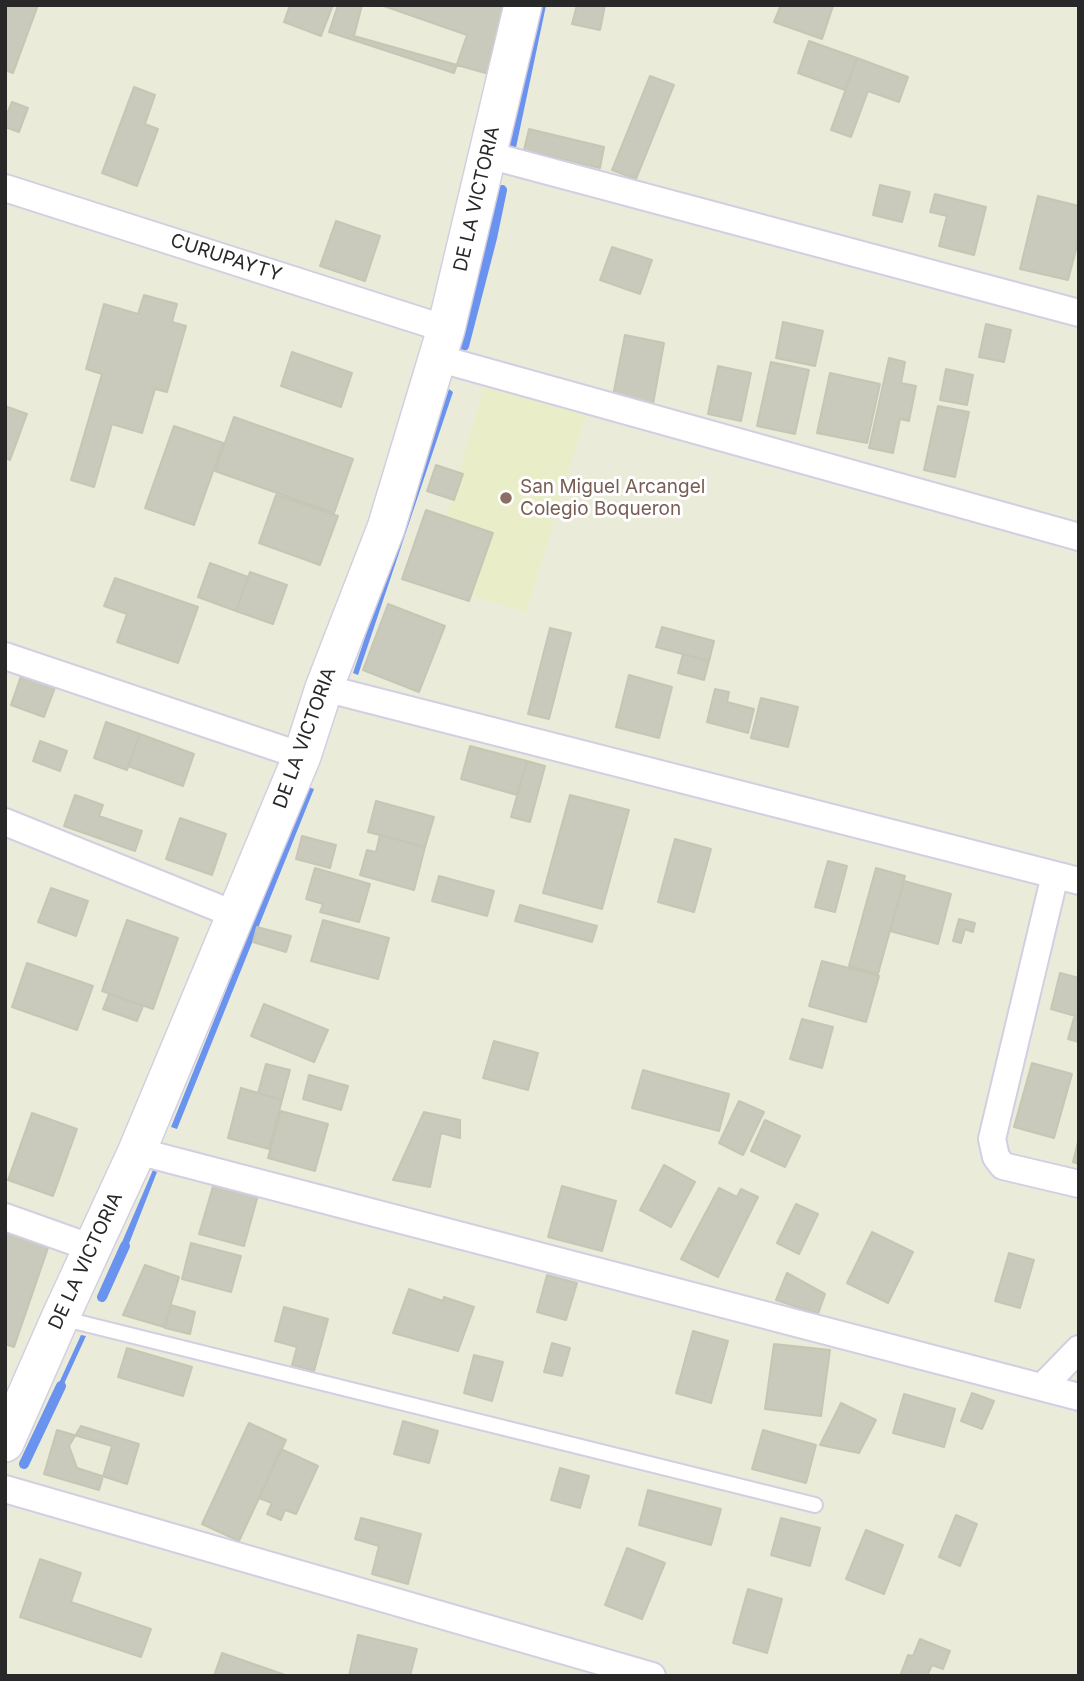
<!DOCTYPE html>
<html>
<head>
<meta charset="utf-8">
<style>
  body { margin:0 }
  #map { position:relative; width:1084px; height:1681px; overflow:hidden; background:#ebebda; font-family:Inter,sans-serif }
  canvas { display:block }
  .frame { position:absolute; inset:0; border:7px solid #282828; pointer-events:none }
</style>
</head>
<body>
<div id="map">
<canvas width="1084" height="1681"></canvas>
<div class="frame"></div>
</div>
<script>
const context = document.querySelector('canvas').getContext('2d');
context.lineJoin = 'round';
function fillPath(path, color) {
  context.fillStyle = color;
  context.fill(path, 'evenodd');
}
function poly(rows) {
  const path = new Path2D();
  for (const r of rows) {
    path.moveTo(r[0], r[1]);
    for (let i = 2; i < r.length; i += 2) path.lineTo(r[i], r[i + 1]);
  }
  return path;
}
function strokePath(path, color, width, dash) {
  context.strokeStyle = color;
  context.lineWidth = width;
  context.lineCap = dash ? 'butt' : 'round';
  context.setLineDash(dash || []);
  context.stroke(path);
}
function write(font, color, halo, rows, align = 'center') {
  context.font = font + ' Inter,sans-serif';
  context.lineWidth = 6;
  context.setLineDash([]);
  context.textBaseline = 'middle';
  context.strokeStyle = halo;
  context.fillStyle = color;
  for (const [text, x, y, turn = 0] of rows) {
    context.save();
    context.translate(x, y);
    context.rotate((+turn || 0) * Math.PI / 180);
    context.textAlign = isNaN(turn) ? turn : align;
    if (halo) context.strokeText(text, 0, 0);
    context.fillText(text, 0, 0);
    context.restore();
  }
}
const education = poly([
  [484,386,586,414,526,612,427,583]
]);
const water = poly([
  [449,389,453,392,358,675,353,673],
  [308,787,314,789,177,1129,171,1127],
  [153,1170,157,1172,123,1259,116,1256],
  [81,1335,86,1336,58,1397,53,1396]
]);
const stream = poly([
  [511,147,541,5],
  [464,346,492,238,502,190],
  [102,1297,125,1246],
  [24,1464,61,1386]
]);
const building = poly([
  [5,5,38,5,13,73,5,70,5,5],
  [290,5,333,5,321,36,284,22,290,5],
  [338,5,381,5,467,35,454,73,329,32,338,5],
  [362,5,505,5,489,74,354,36,362,5],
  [577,5,605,5,600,30,572,24,577,5],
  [781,5,833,6,822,39,774,22,781,5],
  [809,41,857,58,845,90,798,73,809,41],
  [857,58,908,77,899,102,868,91,851,137,831,130,857,58],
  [650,76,674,85,636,179,612,170,650,76],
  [134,87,155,95,145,124,158,129,137,186,102,173,134,87],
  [12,102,28,108,19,132,5,127,5,119,12,102],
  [529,129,604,147,600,168,524,150,529,129],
  [880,185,910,192,902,222,873,215,880,185],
  [935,194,986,207,974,255,939,246,947,216,930,212,935,194],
  [1038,196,1079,206,1079,238,1068,280,1020,269,1038,196],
  [336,221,380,236,365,281,320,266,336,221],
  [612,247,652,260,640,294,600,280,612,247],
  [144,295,177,304,172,322,186,326,167,392,155,389,142,433,112,424,94,487,71,480,102,374,86,369,104,304,138,314,144,295],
  [783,322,823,331,815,366,776,358,783,322],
  [986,324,1011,330,1004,362,979,357,986,324],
  [625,335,664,343,653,404,613,396,625,335],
  [292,352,352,373,341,407,281,386,292,352],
  [889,358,905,362,901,383,916,386,909,421,900,419,893,453,869,448,889,358],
  [771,362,809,370,795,434,757,426,771,362],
  [718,366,751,373,741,421,708,414,718,366],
  [946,369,973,375,967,405,940,400,946,369],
  [830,373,880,384,867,443,817,433,830,373],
  [5,406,27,414,10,460,5,458,5,406],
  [938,406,969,412,955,477,924,470,938,406],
  [234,417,353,459,334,513,215,471,234,417],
  [174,426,223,443,194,525,145,508,174,426],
  [436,465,463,474,454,500,427,491,436,465],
  [276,495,338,516,320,565,259,543,276,495],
  [426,510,493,533,469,601,402,579,426,510],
  [210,563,248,577,236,611,198,597,210,563],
  [250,572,287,585,273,624,236,611,250,572],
  [115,578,198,607,178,663,117,642,127,614,104,606,115,578],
  [388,604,445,626,419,692,363,670,388,604],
  [662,627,714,641,709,661,656,647,662,627],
  [550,628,571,633,549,719,528,714,550,628],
  [683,654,709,661,704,680,678,673,683,654],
  [22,673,56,685,44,717,11,705,22,673],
  [629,675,672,687,659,738,616,727,629,675],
  [715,689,729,692,727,702,754,709,748,733,707,722,715,689],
  [761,698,798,707,788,747,751,738,761,698],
  [106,722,140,734,127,770,94,758,106,722],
  [140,734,194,754,183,786,128,766,140,734],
  [40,741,67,751,60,771,33,761,40,741],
  [470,746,527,761,517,795,461,779,470,746],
  [527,761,545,766,530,822,511,817,527,761],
  [75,795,103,805,99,816,142,831,135,851,64,826,75,795],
  [570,795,629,810,602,909,543,893,570,795],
  [376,801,434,817,425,847,368,832,376,801],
  [180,818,226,834,212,875,166,859,180,818],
  [380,835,425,847,414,890,360,875,367,850,376,852,380,835],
  [302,836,336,845,330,868,296,859,302,836],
  [675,839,711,849,694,912,658,902,675,839],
  [828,861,847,866,835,912,815,907,828,861],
  [315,868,370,884,359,922,320,912,323,904,306,899,315,868],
  [876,868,905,876,878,974,849,966,876,868],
  [439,876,494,891,487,916,432,901,439,876],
  [904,881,951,894,938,944,890,931,904,881],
  [51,888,88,901,76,936,38,922,51,888],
  [520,905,597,926,592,942,515,921,520,905],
  [959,919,975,923,973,932,965,929,961,943,953,941,959,919],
  [127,920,178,938,153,1009,102,991,127,920],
  [323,920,389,938,378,979,311,961,323,920],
  [257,927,291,936,286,952,253,942,257,927],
  [822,961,879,976,866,1022,809,1006,822,961],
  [27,963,93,986,77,1030,12,1007,27,963],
  [1060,973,1079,978,1079,1017,1051,1009,1060,973],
  [109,994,143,1006,137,1021,103,1009,109,994],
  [264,1004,328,1030,314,1062,251,1036,264,1004],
  [1074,1018,1079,1019,1079,1042,1068,1039,1074,1018],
  [802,1019,833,1027,822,1068,790,1059,802,1019],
  [494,1041,538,1053,528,1090,483,1078,494,1041],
  [1032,1063,1072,1074,1054,1138,1014,1127,1032,1063],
  [266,1064,290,1070,282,1100,258,1093,266,1064],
  [643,1070,729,1094,719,1131,632,1108,643,1070],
  [309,1075,348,1086,341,1110,303,1099,309,1075],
  [241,1088,282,1100,269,1149,228,1138,241,1088],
  [739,1101,764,1112,743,1155,719,1143,739,1101],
  [281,1111,328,1124,315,1171,268,1158,281,1111],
  [424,1112,460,1120,460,1138,441,1133,430,1187,393,1180,424,1112],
  [32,1113,77,1129,53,1196,8,1180,32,1113],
  [765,1120,800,1136,785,1167,751,1151,765,1120],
  [1078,1142,1079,1142,1079,1164,1073,1162,1078,1142],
  [664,1165,695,1182,671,1227,640,1210,664,1165],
  [214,1183,258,1195,244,1246,199,1234,214,1183],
  [562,1186,616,1201,602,1251,548,1237,562,1186],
  [719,1188,737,1197,741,1189,758,1197,718,1277,681,1259,719,1188],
  [796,1204,818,1214,799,1254,777,1243,796,1204],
  [5,1230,49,1245,14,1347,5,1344,5,1230],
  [872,1232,913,1252,888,1303,847,1283,872,1232],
  [191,1243,241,1256,231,1292,182,1279,191,1243],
  [1009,1253,1034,1260,1020,1308,995,1301,1009,1253],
  [145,1265,179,1277,164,1327,123,1315,145,1265],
  [787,1273,825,1294,818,1314,776,1300,787,1273],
  [547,1275,577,1283,566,1320,537,1312,547,1275],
  [409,1289,443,1301,444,1297,474,1307,458,1351,393,1333,409,1289],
  [171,1305,195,1312,190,1334,165,1328,171,1305],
  [284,1307,328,1319,314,1371,292,1365,297,1347,275,1341,284,1307],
  [693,1331,728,1341,711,1403,676,1393,693,1331],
  [552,1343,570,1348,562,1376,544,1372,552,1343],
  [774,1344,830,1350,821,1416,765,1409,774,1344],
  [127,1348,192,1367,183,1396,118,1377,127,1348],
  [474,1355,503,1362,492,1401,464,1393,474,1355],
  [972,1393,994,1401,982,1429,961,1421,972,1393],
  [904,1394,955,1409,944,1447,893,1433,904,1394],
  [841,1403,876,1420,859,1453,820,1445,841,1403],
  [403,1421,438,1431,429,1463,394,1454,403,1421],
  [249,1423,286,1440,239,1541,202,1524,249,1423],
  [81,1426,139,1444,127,1484,77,1468,69,1446,81,1426],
  [57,1430,112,1446,99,1490,44,1474,57,1430],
  [763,1430,816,1445,806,1483,752,1469,763,1430],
  [281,1449,318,1466,296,1514,285,1510,281,1520,267,1514,272,1503,259,1498,281,1449],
  [560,1468,589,1476,580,1508,551,1500,560,1468],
  [648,1490,721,1509,711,1545,639,1525,648,1490],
  [956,1515,977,1524,960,1566,939,1557,956,1515],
  [361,1518,421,1534,408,1584,372,1574,379,1546,355,1539,361,1518],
  [781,1518,820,1528,810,1566,771,1555,781,1518],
  [866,1530,903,1545,884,1594,846,1579,866,1530],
  [627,1548,665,1563,642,1619,605,1605,627,1548],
  [40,1559,81,1573,71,1602,151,1629,141,1657,20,1617,40,1559],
  [748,1589,782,1599,767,1653,733,1643,748,1589],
  [358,1635,417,1649,410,1676,349,1676,358,1635],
  [920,1639,950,1651,943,1669,932,1665,927,1676,900,1676,908,1655,913,1656,920,1639],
  [222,1653,288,1676,214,1676,222,1653]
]);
const service = poly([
  [61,1318,815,1505]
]);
const minor = poly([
  [488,155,1079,313],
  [5,188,446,329],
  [437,358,1079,537],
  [5,656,302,756],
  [324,688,1079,881],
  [5,822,236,915],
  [1055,875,992,1139,996,1157,1003,1166,1079,1184],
  [137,1151,1079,1397],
  [5,1217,92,1248],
  [1042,1387,1079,1349],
  [5,1489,652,1676]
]);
const secondary = poly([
  [5,1443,60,1318,137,1151,302,756,324,688,386,528,446,329,523,5]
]);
const markers = [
  [506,498,7,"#8d6e63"]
];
const streetNames = [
  ["DE LA VICTORIA",477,199,-77],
  ["CURUPAYTY",226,258,18],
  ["DE LA VICTORIA",305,738,-70],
  ["DE LA VICTORIA",86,1261,-65]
];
const educationNames = [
  ["San Miguel Arcangel",520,487],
  ["Colegio Boqueron",520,509]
];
fillPath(education, '#eaeec8');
fillPath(water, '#6a93f0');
strokePath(stream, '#6a93f0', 10);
fillPath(building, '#c9cabc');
strokePath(building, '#c5c6b4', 2);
strokePath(service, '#d3cfe2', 18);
strokePath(minor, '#d3cfe2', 30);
strokePath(secondary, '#d3cfe2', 40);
strokePath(service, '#fff', 14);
strokePath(minor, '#fff', 26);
strokePath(secondary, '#fff', 37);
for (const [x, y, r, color] of markers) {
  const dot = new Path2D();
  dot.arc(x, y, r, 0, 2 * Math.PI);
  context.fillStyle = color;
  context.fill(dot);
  strokePath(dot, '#fff', 2.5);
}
write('19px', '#282828', '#fff', streetNames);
write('19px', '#785e54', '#fff', educationNames, 'left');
</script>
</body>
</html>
